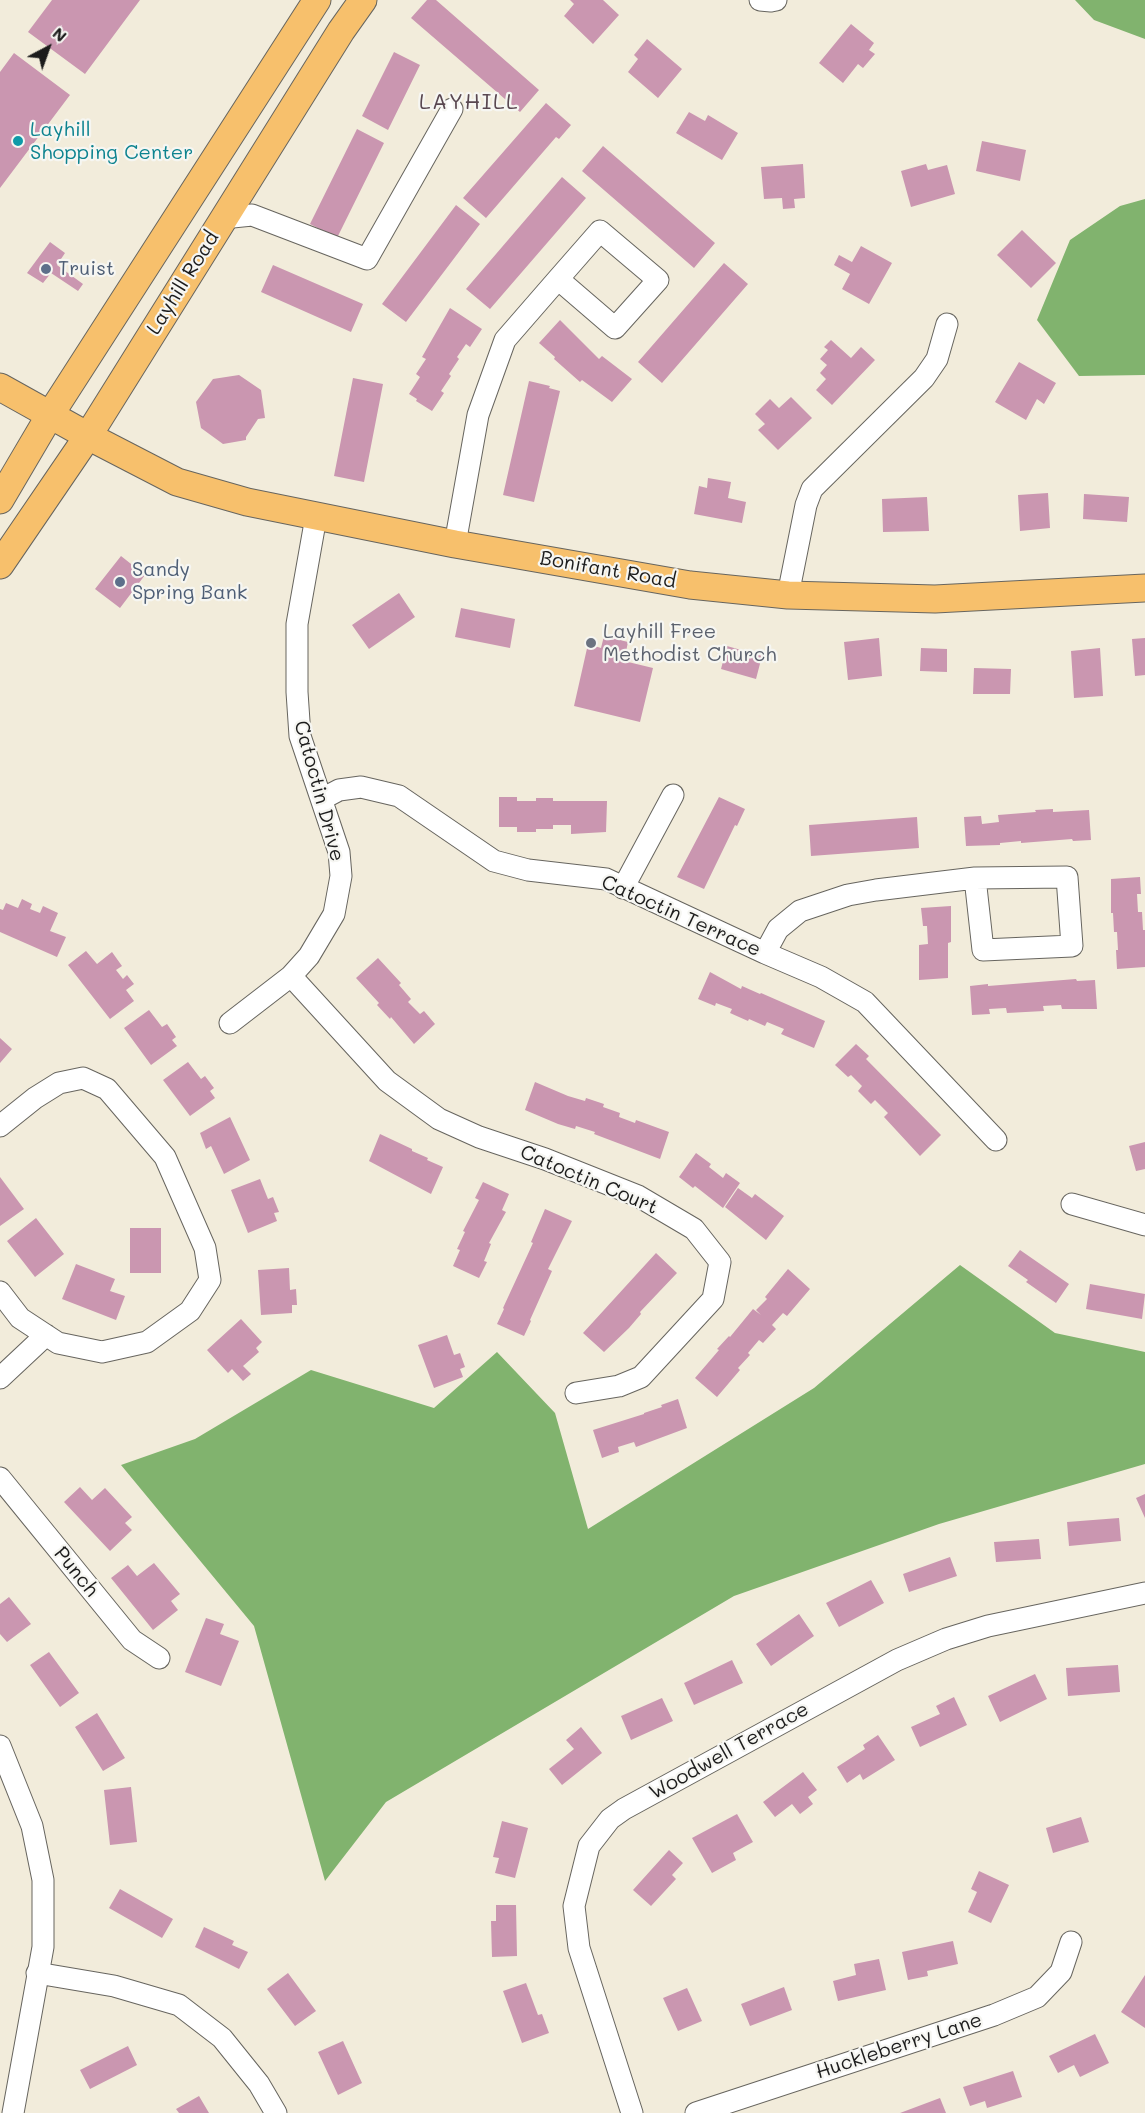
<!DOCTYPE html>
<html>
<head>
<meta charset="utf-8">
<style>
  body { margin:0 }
  #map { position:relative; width:1145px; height:2113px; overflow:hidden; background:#f2ecdb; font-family:Mali,sans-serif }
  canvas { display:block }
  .north { position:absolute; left:18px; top:18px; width:60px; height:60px; -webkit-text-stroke:4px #f6f6f2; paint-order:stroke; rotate:41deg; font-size:16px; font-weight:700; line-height:24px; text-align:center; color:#1c1c1c }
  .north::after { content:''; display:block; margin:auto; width:21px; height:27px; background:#1c1c1c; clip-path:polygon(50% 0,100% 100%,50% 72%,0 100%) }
</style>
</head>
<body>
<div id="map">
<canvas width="1145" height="2113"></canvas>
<div class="north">N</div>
</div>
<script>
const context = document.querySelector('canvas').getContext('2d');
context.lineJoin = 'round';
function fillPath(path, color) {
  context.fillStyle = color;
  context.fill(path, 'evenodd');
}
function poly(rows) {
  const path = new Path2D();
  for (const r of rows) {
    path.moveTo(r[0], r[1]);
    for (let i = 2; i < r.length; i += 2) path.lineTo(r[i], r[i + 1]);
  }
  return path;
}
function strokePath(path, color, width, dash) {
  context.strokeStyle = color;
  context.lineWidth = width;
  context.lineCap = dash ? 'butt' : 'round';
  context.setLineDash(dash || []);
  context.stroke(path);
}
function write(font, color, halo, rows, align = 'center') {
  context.font = font + ' Mali,sans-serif';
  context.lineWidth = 4.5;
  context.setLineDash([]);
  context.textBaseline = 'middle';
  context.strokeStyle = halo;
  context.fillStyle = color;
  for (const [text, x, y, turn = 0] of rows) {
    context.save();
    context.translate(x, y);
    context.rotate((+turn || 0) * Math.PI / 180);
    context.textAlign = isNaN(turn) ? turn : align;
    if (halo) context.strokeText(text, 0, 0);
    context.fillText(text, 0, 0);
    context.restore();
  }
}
const forest = poly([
  [1075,0,1145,0,1145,39,1094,20],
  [1145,199,1145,375,1079,376,1037,320,1070,240,1120,206],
  [960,1265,1055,1333,1145,1352,1145,1464,939,1524,734,1596,386,1802,325,1881,254,1626,121,1465,195,1439,311,1370,434,1408,497,1352,555,1413,588,1529,814,1388]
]);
const building = poly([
  [52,0,140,0,85,74,28,32],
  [427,0,436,0,539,90,520,112,411,18],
  [570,0,603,0,619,15,593,44,564,16,574,4],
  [851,24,874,43,869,50,875,54,863,68,858,64,843,83,819,63],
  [647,39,682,69,658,98,628,72,638,59,634,55],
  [394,52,420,65,388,130,362,116],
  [14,53,70,95,0,188,0,72],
  [546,103,571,125,559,139,556,137,486,218,463,198],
  [689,112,705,121,708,115,738,133,722,160,676,133],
  [357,129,384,143,337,238,310,224],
  [982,141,1026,150,1020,181,976,171],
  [603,146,715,243,694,268,582,171],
  [803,164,805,198,794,199,795,208,783,209,782,198,764,199,761,167],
  [926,164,928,170,947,165,955,194,911,207,901,171],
  [562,177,586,198,490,309,466,289],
  [456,205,480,224,406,322,382,304],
  [1022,230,1056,263,1031,288,997,255],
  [50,242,65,253,57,265,83,284,78,291,51,273,43,283,27,273],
  [861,246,892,263,869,304,842,289,850,274,834,265,839,255,852,262],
  [724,263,748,284,662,383,638,362],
  [273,265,363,304,351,332,261,292],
  [450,308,482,329,470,347,466,344,457,357,459,359,449,374,451,376,441,391,444,393,432,411,416,401,417,399,409,394,420,377,416,374,426,359,422,357],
  [560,320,599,359,602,356,632,379,612,402,582,380,580,382,554,359,555,357,539,343],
  [831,340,851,358,861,347,875,360,832,405,816,390,826,379,820,373,827,365,820,359,828,350,824,347],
  [1019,362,1056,383,1044,404,1037,399,1026,420,995,402],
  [239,375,261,390,265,418,258,419,246,437,246,440,223,444,201,428,196,402,213,379],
  [353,378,383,384,364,482,334,476],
  [529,381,550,386,549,388,560,391,534,502,503,495],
  [791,397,812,418,778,450,758,430,765,424,755,414,770,399,779,408],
  [708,478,731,482,728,498,746,502,742,523,694,514,699,486,707,488],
  [1048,493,1050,528,1020,531,1018,495],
  [1084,494,1129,497,1127,522,1083,519],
  [927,497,929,531,883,532,882,499],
  [121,556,145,575,120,608,95,589],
  [399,593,415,617,369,649,352,625],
  [461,608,515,619,510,648,455,637],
  [604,636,628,642,624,661,653,668,640,722,574,706,588,644,601,648],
  [879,638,882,676,848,680,844,642],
  [1145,638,1145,675,1135,676,1132,639],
  [727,646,762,656,756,679,721,669],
  [921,648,947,649,947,672,920,671],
  [1100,648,1103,696,1074,698,1071,651],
  [974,668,1011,669,1010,694,973,694],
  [499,797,517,797,517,801,536,801,536,798,553,798,553,801,607,801,606,832,571,834,571,825,553,825,553,829,536,829,536,832,517,832,517,827,499,827],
  [719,797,745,809,737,826,735,825,704,889,677,877],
  [1053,809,1053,812,1089,810,1091,840,1073,841,1072,839,1021,843,1021,841,1000,843,1000,845,966,846,964,817,981,816,982,824,999,822,998,815,1036,812,1035,810],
  [917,817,919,848,811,856,809,825],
  [1140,877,1141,894,1137,894,1138,912,1142,912,1143,930,1145,930,1145,967,1117,969,1116,950,1118,950,1117,932,1114,932,1113,913,1111,913,1111,879],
  [22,899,32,904,30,909,40,913,43,906,58,913,50,931,66,937,57,957,0,932,0,909,3,910,6,903,18,908],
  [951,906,951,942,948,943,948,978,919,980,919,945,928,944,927,926,923,926,921,908],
  [86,951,97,964,112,952,122,966,116,970,123,979,127,975,134,984,126,990,134,1001,110,1019,68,965],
  [378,958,401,983,399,985,411,999,408,1002,420,1014,424,1011,435,1024,414,1044,391,1017,390,1019,377,1005,379,1003,356,978],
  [710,972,741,989,742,986,760,994,761,993,825,1021,814,1048,781,1034,784,1029,767,1022,765,1026,749,1019,748,1021,730,1013,732,1009,716,1003,715,1006,698,999],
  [1076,979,1077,981,1095,980,1097,1009,1062,1009,1061,1005,1043,1006,1044,1011,1007,1013,1006,1008,989,1009,990,1014,972,1015,970,986,988,984,988,986],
  [149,1010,162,1027,167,1024,176,1037,172,1040,177,1046,151,1065,124,1028],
  [0,1038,12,1049,0,1063],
  [856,1044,869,1056,866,1059,941,1135,920,1156,884,1117,888,1113,875,1100,871,1104,858,1091,862,1086,851,1075,848,1077,835,1065],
  [188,1062,201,1079,205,1076,214,1088,210,1091,215,1098,190,1116,163,1080],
  [535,1082,568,1096,585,1101,586,1098,604,1104,603,1107,620,1113,619,1117,635,1123,636,1120,669,1132,660,1159,594,1134,595,1132,576,1126,575,1129,558,1124,525,1110],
  [230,1117,250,1160,224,1174,211,1146,206,1149,200,1133],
  [380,1134,412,1149,412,1151,428,1158,427,1160,443,1167,431,1194,369,1161],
  [1145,1142,1145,1169,1136,1171,1129,1146],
  [696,1153,711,1164,709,1167,723,1178,726,1173,740,1183,723,1208,695,1186,693,1188,679,1177],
  [0,1177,24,1209,0,1226],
  [260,1179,268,1199,273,1197,279,1212,274,1213,277,1221,248,1233,231,1190],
  [483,1182,509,1194,502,1210,506,1212,489,1243,491,1244,484,1261,487,1262,479,1278,453,1266,460,1250,457,1249,465,1232,463,1231,479,1200,475,1198],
  [738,1188,752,1198,755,1194,784,1216,766,1240,725,1207],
  [545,1209,572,1221,548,1269,552,1271,530,1320,531,1321,524,1336,497,1324,504,1309,503,1308,533,1243,531,1242],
  [36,1218,64,1254,35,1277,7,1241],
  [130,1228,161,1228,161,1273,130,1273],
  [1020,1250,1069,1284,1056,1303,1026,1282,1028,1280,1008,1266],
  [656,1253,677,1273,640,1312,641,1314,629,1328,604,1352,583,1333],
  [76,1264,115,1279,110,1291,125,1296,116,1320,62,1299],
  [289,1268,290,1290,296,1289,297,1305,292,1305,292,1313,261,1315,258,1270],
  [788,1269,810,1289,787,1316,783,1313,772,1325,776,1329,763,1343,759,1340,748,1353,750,1355,738,1368,740,1370,717,1397,695,1378,719,1350,717,1349,729,1336,730,1337,753,1309,761,1315,756,1310,767,1299,765,1297],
  [1090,1284,1145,1294,1142,1319,1086,1309],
  [241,1319,262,1342,256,1348,259,1352,243,1366,251,1374,243,1381,232,1369,228,1373,207,1350],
  [447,1335,454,1355,460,1353,465,1367,460,1369,463,1377,434,1388,418,1345],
  [678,1399,687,1428,636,1447,634,1442,618,1447,619,1452,602,1458,593,1430,644,1414,644,1413,662,1407,661,1405],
  [80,1487,92,1500,105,1488,132,1517,125,1523,132,1530,110,1551,64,1502],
  [1145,1494,1145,1518,1136,1498],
  [1119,1518,1121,1541,1069,1546,1067,1522],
  [1039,1539,1041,1559,996,1562,994,1542],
  [950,1557,957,1576,909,1592,903,1574],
  [154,1563,180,1594,171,1601,178,1610,153,1630,111,1578,128,1565,137,1576],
  [871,1580,884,1603,839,1627,826,1603],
  [9,1597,31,1624,7,1642,0,1634,0,1604],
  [799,1614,814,1636,771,1666,756,1644],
  [206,1618,224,1624,220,1634,239,1641,221,1686,185,1672],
  [49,1652,79,1693,60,1707,30,1665],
  [732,1660,743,1683,694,1705,684,1683],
  [1118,1665,1120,1692,1068,1696,1066,1668],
  [1035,1674,1047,1699,1000,1722,988,1696],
  [954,1697,967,1725,920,1747,911,1727,940,1714,936,1706],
  [662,1698,673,1721,631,1740,621,1716],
  [97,1713,125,1758,103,1771,75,1727],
  [581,1727,602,1753,562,1785,549,1769,574,1749,566,1740],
  [878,1735,895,1760,863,1780,860,1774,847,1783,837,1767,865,1749,863,1745],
  [803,1772,817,1790,808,1797,813,1804,800,1814,792,1804,775,1817,763,1802],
  [131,1787,137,1842,110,1845,104,1790],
  [737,1814,753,1842,733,1853,736,1860,712,1873,692,1838],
  [1081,1817,1089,1842,1053,1853,1046,1828],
  [502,1821,528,1828,515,1878,495,1873,499,1858,493,1857],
  [669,1850,683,1863,672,1875,676,1879,651,1906,633,1890],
  [979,1871,1009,1885,991,1923,968,1912,977,1892,971,1889],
  [120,1889,173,1919,162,1938,109,1908],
  [496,1905,516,1905,517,1956,492,1957,491,1921,496,1921],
  [204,1927,234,1941,232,1945,248,1952,239,1969,195,1947],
  [953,1941,958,1964,927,1971,928,1976,908,1980,902,1952],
  [879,1959,886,1990,838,2001,833,1981,856,1975,854,1964],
  [288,1973,316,2011,295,2026,267,1989],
  [1145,1975,1145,2028,1121,2012],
  [526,1983,538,2015,542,2014,549,2033,522,2043,503,1991],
  [784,1987,792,2010,750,2026,741,2004],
  [687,1988,702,2021,678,2031,663,1998],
  [1095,2034,1109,2063,1080,2077,1074,2065,1058,2073,1049,2056],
  [343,2041,362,2083,338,2095,318,2052],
  [128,2046,137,2065,90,2089,80,2070],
  [1013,2071,1022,2097,987,2108,985,2101,970,2106,963,2087],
  [199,2096,209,2113,179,2113,176,2109],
  [940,2098,946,2113,900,2113]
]);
const minor = poly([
  [760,0,771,1,776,0],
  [223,218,252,215,367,259,452,109],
  [455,544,478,415,505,340,558,279,600,231,658,280,615,328,558,279],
  [788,595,806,505,812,489,924,378,937,359,947,324],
  [322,799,339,790,361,787,399,796,494,861,528,870,606,879,765,953,821,977,865,1002,996,1140],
  [623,888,673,795],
  [765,953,778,929,800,911,848,895,876,890,975,878,1067,877,1072,946,983,950,975,878],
  [291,976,387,1081,439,1119,479,1137,545,1159,638,1196,694,1229,720,1262,713,1299,641,1377,619,1386,576,1393],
  [230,1023,291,976,309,956,334,914,341,876,339,852,300,736,297,692,297,624,316,517],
  [0,1126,35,1098,59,1083,83,1078,107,1089,165,1157,205,1248,210,1280,190,1311,147,1342,102,1352,58,1343,20,1318,0,1292],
  [1072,1204,1145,1225],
  [0,1378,46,1335],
  [0,1478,132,1640,159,1658],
  [0,1746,32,1826,43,1880,43,1947,13,2113],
  [37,1973,114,1986,179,2005,222,2038,259,2084,276,2113],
  [632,2113,579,1948,574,1906,589,1846,610,1819,624,1809,897,1660,946,1639,988,1626,1145,1593],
  [696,2113,994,2015,1037,1997,1061,1972,1071,1942]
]);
const major = poly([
  [0,387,88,436,177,482,247,502,455,544,690,585,788,595,935,599,1145,588],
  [0,500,50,415,317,0],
  [0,565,88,436,341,31,363,0]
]);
const markers = [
  [18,141,6,"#0f9aa8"],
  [46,269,6,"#5c6f8a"],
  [120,582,6,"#5c6f8a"],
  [591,643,6,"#6b7280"]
];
const cultureNames = [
  ["Layhill",30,130],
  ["Shopping Center",30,153]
];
const serviceNames = [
  ["Truist",58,269],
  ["Sandy",132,570],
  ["Spring Bank",132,593]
];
const streetNames = [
  ["Layhill Road",183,283,-58],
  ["Bonifant Road",608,570,10],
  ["Catoctin Drive",319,791,75],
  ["Catoctin Terrace",681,916,24],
  ["Catoctin Court",589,1180,23],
  ["Punch",76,1572,51],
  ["Woodwell Terrace",729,1751,-29],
  ["Huckleberry Lane",899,2046,-18]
];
const worshipNames = [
  ["Layhill Free",603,632],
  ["Methodist Church",603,655]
];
const quarterNames = [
  ["LAYHILL",469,102]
];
fillPath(forest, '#81b36e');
fillPath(building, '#ca96b0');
strokePath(minor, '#67655f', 23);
strokePath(major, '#67655f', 29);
strokePath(minor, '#fff', 21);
strokePath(major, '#f7c06c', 27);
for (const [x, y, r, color] of markers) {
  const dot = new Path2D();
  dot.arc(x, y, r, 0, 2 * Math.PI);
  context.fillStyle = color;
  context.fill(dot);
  strokePath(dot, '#f6f6f2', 2);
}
write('20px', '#0d838f', '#f6f6f2', cultureNames, 'left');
write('20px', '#4e5e75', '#f6f6f2', serviceNames, 'left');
write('20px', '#1c1c1c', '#f6f6f2', streetNames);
write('20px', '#5b616d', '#f6f6f2', worshipNames, 'left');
context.letterSpacing = '1.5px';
write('22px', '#594750', '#f6f6f2', quarterNames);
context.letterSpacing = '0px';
</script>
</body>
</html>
